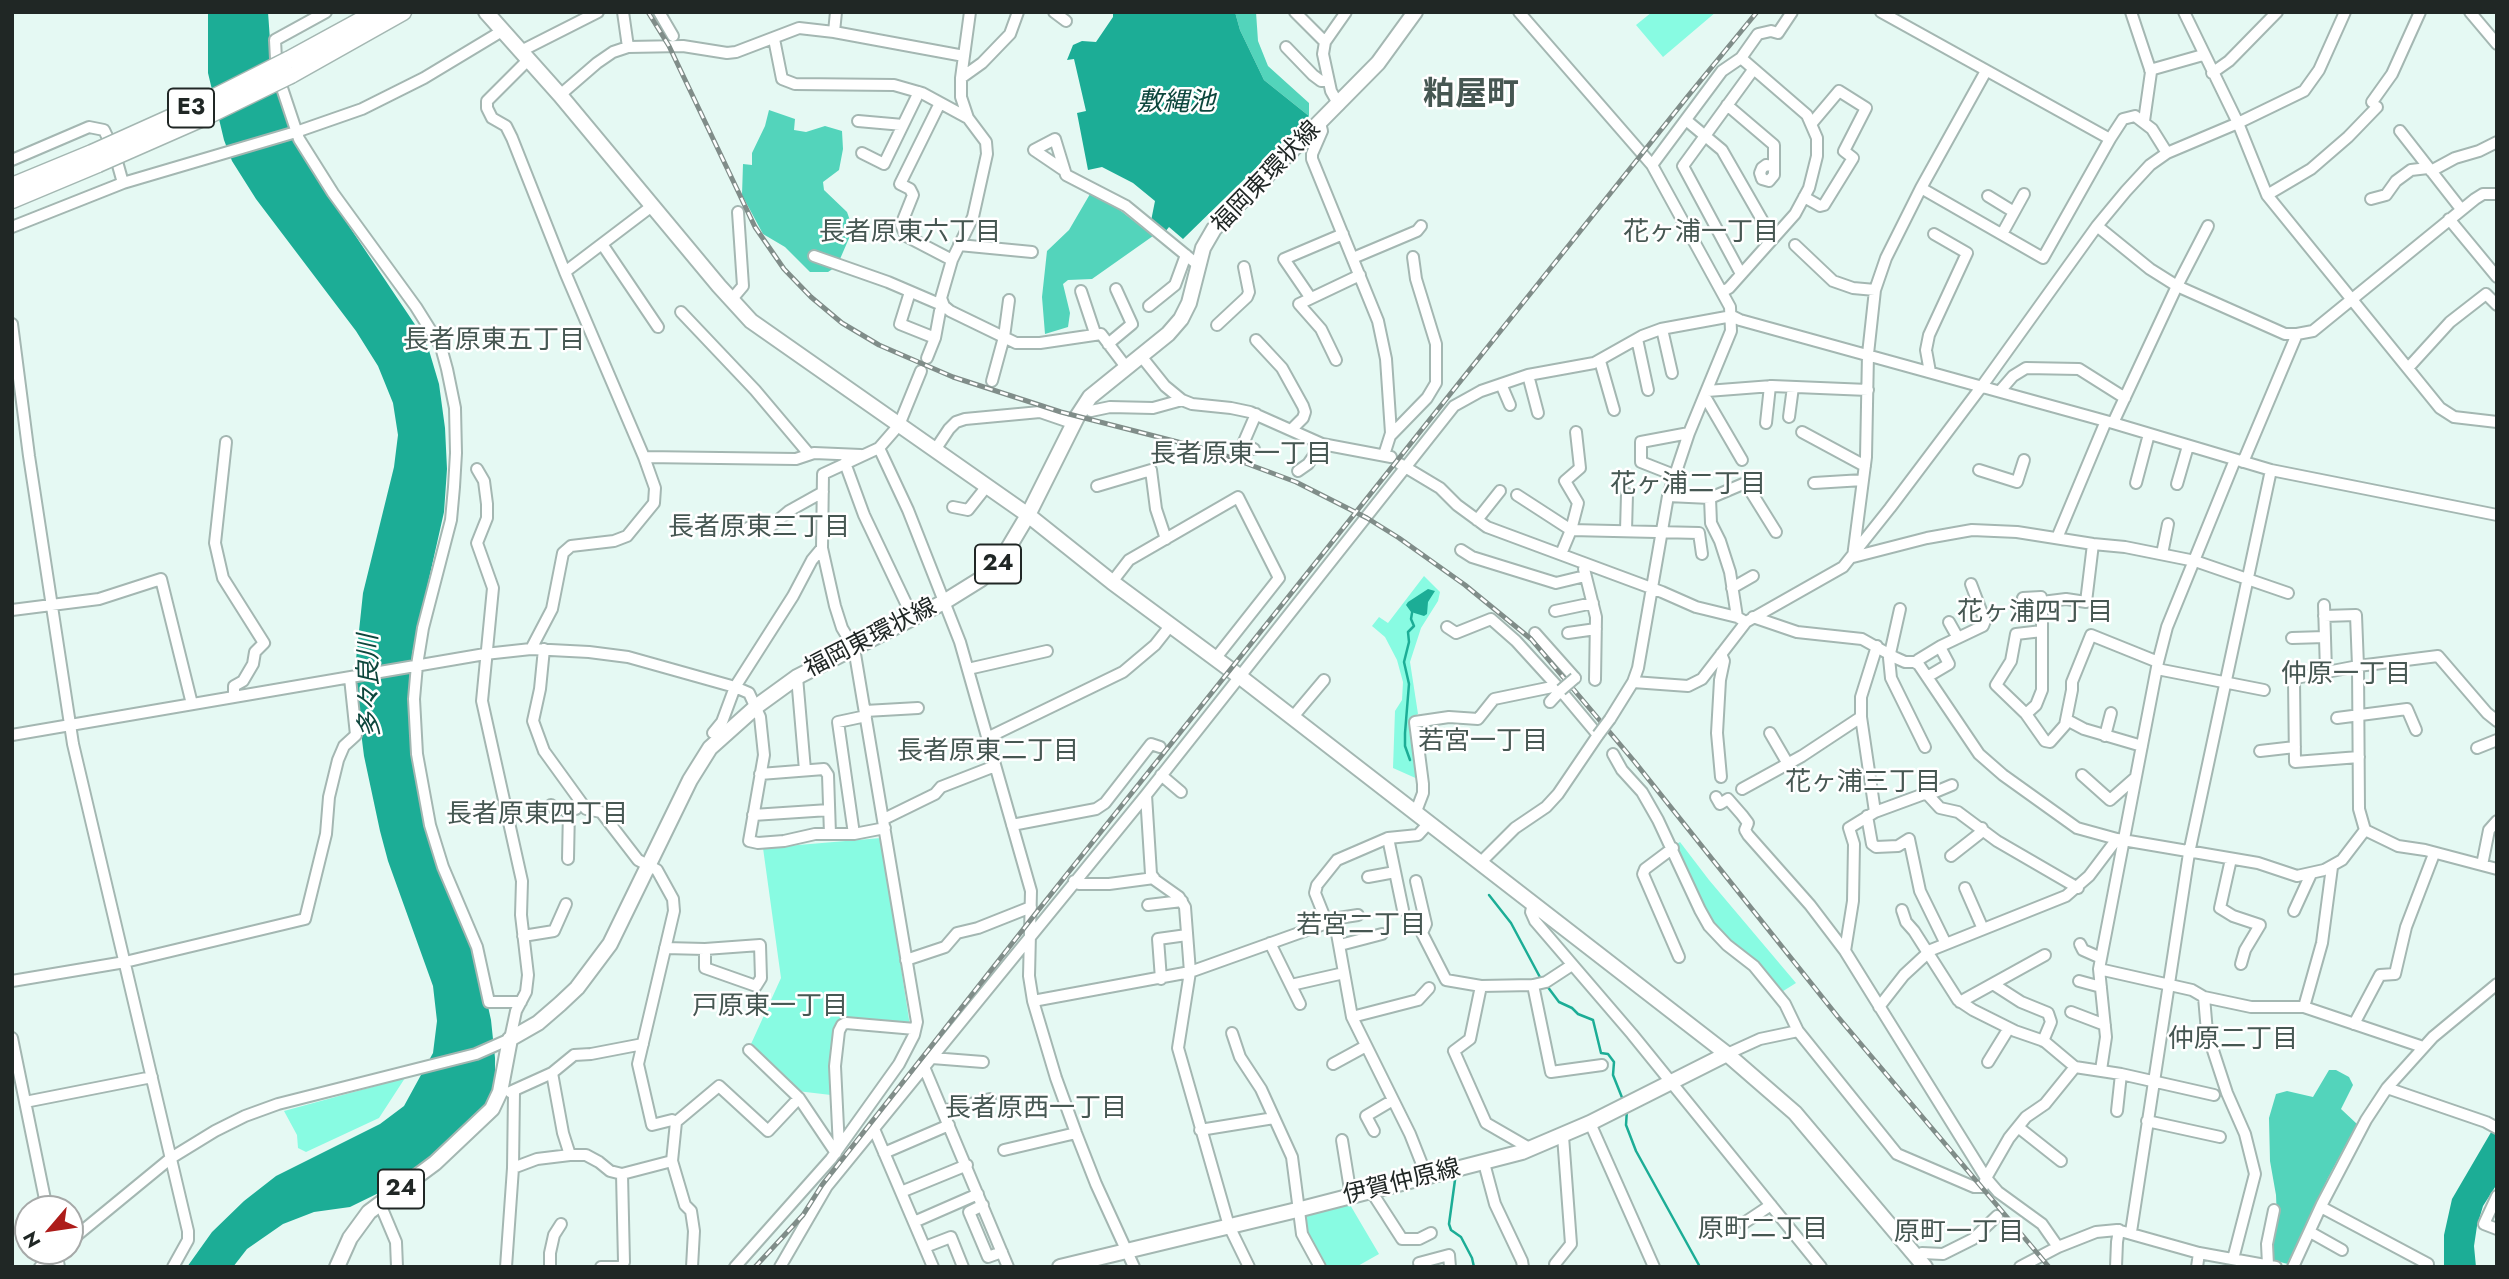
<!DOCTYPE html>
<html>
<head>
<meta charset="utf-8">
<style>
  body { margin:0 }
  #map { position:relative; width:2509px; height:1279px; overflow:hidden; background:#e5f9f3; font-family:Jost,sans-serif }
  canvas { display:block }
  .frame { position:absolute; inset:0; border:14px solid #202725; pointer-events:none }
  .north { position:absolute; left:14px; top:1195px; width:70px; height:70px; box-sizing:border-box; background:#fff; border:2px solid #a6a9a8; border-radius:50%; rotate:241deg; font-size:19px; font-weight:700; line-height:28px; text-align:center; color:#202725 }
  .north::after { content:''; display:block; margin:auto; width:24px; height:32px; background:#ad1c1a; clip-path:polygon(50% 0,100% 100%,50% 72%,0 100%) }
</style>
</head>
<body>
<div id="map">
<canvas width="2509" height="1279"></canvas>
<div class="frame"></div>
<div class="north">N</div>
</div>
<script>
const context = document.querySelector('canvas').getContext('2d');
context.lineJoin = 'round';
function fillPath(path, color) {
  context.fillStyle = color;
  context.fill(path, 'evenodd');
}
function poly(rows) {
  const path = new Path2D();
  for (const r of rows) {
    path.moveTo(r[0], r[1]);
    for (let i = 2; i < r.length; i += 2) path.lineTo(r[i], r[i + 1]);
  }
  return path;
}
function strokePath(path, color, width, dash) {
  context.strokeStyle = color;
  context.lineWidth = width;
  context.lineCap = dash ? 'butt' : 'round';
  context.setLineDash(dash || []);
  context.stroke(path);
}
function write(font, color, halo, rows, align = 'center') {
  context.font = font + ' Jost,"Noto Sans JP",sans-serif';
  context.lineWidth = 5;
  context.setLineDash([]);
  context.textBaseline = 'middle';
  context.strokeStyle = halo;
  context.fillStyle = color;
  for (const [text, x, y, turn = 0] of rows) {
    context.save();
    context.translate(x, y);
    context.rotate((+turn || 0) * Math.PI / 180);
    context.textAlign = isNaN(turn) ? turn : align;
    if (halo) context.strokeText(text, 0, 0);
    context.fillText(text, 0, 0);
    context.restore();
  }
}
const green = poly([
  [1652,12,1716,12,1663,57,1636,25],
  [1424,576,1440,592,1438,601,1421,628,1410,662,1418,714,1411,718,1420,780,1393,768,1395,711,1402,700,1403,682,1397,660,1385,637,1372,626,1379,617,1388,623],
  [881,838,910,1026,852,1020,837,1029,831,1095,797,1091,751,1044,781,978,763,848],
  [1680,842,1709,880,1796,983,1780,993,1709,922,1675,845],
  [405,1078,379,1118,306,1152,298,1148,297,1135,284,1111],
  [1349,1203,1379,1254,1356,1267,1324,1267,1307,1234,1305,1213]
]);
const forest = poly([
  [1235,12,1256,12,1258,41,1268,66,1309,103,1309,116,1264,80,1240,30],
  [769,110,795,119,794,130,806,132,825,126,842,131,843,149,839,170,823,182,824,190,847,212,853,229,837,266,828,272,810,272,785,247,763,234,742,195,743,164,752,165,752,153,765,126],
  [1090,194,1116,207,1153,236,1092,279,1068,280,1063,284,1070,313,1068,327,1045,334,1042,297,1047,251,1069,230],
  [2329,1070,2336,1070,2349,1077,2353,1085,2341,1109,2357,1124,2328,1178,2288,1264,2272,1260,2271,1239,2277,1220,2276,1195,2270,1161,2269,1118,2276,1094,2287,1091,2313,1097]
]);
const water = poly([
  [208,12,268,12,271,54,295,139,306,162,420,332,428,347,439,384,445,428,447,469,444,512,412,654,410,718,414,765,424,816,479,966,491,1020,495,1058,495,1090,485,1107,462,1130,397,1184,350,1207,314,1212,283,1224,247,1249,233,1267,187,1267,212,1232,244,1201,276,1176,380,1124,404,1106,433,1053,437,1021,433,986,388,861,380,831,364,756,357,700,355,669,363,593,394,467,398,435,393,403,378,366,356,331,256,199,232,161,224,140,208,73],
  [1113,12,1235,12,1240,30,1264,80,1309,116,1183,239,1169,227,1165,232,1151,221,1155,201,1133,183,1102,167,1088,170,1077,113,1086,111,1074,59,1067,60,1073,45,1082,41,1096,42,1113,17],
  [1428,589,1435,591,1428,602,1427,614,1424,616,1411,612,1406,605,1408,602],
  [2497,1122,2497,1184,2483,1206,2477,1226,2474,1246,2476,1267,2444,1267,2444,1235,2452,1199]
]);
const stream = poly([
  [1410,760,1405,746,1405,733,1409,684,1404,662,1409,642,1408,632,1414,626,1411,619,1412,613],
  [1489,895,1511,923,1542,981],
  [1547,986,1559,1002,1572,1008,1578,1014,1593,1020,1601,1053,1608,1054,1614,1062,1613,1075,1623,1100],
  [1627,1109,1626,1125,1636,1151,1700,1267],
  [1454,1175,1455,1180,1449,1224,1451,1230,1461,1237,1472,1258,1474,1267]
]);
const minor = poly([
  [326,12,275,40,276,59,282,88,299,139,333,193,416,307,441,347,447,369,455,408,456,453,454,487,451,520,423,628,417,665,414,699,417,754,430,825,443,867,477,947,489,1002,521,1002],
  [623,12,628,47],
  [659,12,673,36],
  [1054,12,1066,21],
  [1295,12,1325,42],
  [1519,12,1652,165,1730,307,1731,331,1689,433,1668,496,1638,668,1633,682],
  [1881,12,2110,139,2123,119,2135,116,2152,129,2167,153],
  [2131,12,2151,72,2144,121],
  [2184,12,2238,123,2267,195,2440,408,2454,417,2497,422],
  [2470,12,2497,44],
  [834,32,836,12],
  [774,39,782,79,795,84,894,85,922,93,968,118],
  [1286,47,1313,75,1321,81,1328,81],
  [521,51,598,12],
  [529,59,487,101,487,108,492,118,506,126,512,138,565,272,644,457,655,488,654,503,627,536,614,541,571,546,563,553,552,609,531,649],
  [2150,70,2203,55],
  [1986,71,1921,188,1886,258,1875,290,1868,354,1866,457,1853,557,1927,538,1972,530,2017,532,2093,544,2125,547,2195,561,2288,593],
  [2212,73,2229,61,2277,12],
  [961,78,982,63,1010,34,1018,12],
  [560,95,597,63,613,52,628,47,683,46,727,53,736,52,799,28,834,32,964,56],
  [2372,102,2392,74,2420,12],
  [940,103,900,184,910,189,913,195,901,225,906,236,952,260],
  [1339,105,1331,91,1323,54,1325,42,1346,12],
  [1727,105,1774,145,1774,175,1769,181,1762,179,1760,173,1762,168,1766,165,1773,166],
  [1686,120,1722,150,1773,239],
  [858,121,903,125],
  [1320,123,1322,131,1312,154,1312,159,1378,321,1386,359,1391,433,1384,455],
  [2400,131,2461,209],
  [862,153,884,164,919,92],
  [12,160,89,127,104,130,114,151,123,183],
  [1652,165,1722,71,1741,58,1758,34,1771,31,1778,33,1792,12],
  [1062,169,1034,150,1055,139,1066,175,1126,206,1198,265],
  [2431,171,2455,158,2479,151,2497,142],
  [1921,188,2043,258,2110,139],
  [2267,195,2311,169,2348,137,2377,107],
  [1988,196,2014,212],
  [1804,197,1820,206,1824,205,1853,158,1844,151,1866,108,1839,91,1812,123],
  [2371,199,2386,195,2396,181,2411,170,2428,168],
  [2449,219,2497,277],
  [2097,226,2150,269,2177,286,2285,334,2297,334,2313,331,2475,199,2483,194,2497,194],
  [12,227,123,183,296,132,362,109,424,78,502,31],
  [2002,234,2024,194],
  [602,244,658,327],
  [959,245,1032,252],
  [1795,245,1833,281,1853,288,1875,290],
  [814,256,888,282,944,306,950,311,1016,343,1040,343,1101,334,1126,367],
  [1353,258,1417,231,1421,226],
  [565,272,652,206],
  [1741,274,1683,166,1753,70],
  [1081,291,1095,333],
  [910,292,900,324,935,338],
  [1722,292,1729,288,1795,214,1809,188,1817,156,1817,138,1807,115,1741,58],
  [1310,297,1284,259,1343,234],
  [732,299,743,286,738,212],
  [1149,306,1175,285,1186,255],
  [681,312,755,390,809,454],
  [12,324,29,456,73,744,188,1231,188,1240,173,1267],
  [1217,325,1247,297,1249,292,1244,267],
  [1662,329,1672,373],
  [1637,339,1648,390],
  [1256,340,1282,368,1303,406,1305,412,1303,418,1291,430],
  [1108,344,1132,324,1116,289],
  [1141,356,1165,386,1182,400,1192,404,1231,408,1250,412,1322,444,1391,457],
  [927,358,935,338,940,311,944,306,941,298,952,260,973,217,987,154,986,142,968,118,961,97,961,78,970,12],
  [1336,360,1321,329,1299,304,1360,275],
  [1600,361,1614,410],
  [2409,367,2450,322,2486,294,2497,305],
  [1930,372,1926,350,1929,335,1967,253,1934,234],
  [1528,375,1538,413],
  [992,381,1004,337,1009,300],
  [1501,384,1510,405],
  [1707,391,1772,386,1868,390],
  [2000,391,2013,376,2026,368,2079,369,2125,398],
  [1704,398,1707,400,1742,460],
  [1091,411,1110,407,1153,408,1182,400],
  [1789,417,1793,387],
  [1766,423,1770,386],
  [2113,423,2177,286,2208,226],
  [1802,432,1865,466],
  [1390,436,1427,398,1436,383,1436,344,1416,279,1413,257],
  [226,442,215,543,223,578,264,643,255,652,253,664,243,681,234,686,234,697],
  [879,448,908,510,960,642,1031,891,1029,976,1033,1001,1056,1078,1076,1133,1096,1184,1134,1267],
  [1254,449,1243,444,1256,414],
  [935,450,949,429,956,422,965,419,1040,412,1075,424],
  [644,457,796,459,814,453,861,455],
  [2243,462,2297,334],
  [845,463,864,515,913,618],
  [1400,464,1440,488,1457,505,1487,527,1662,592,1696,607,1737,617,1746,622],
  [1979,470,2017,482,2024,460],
  [1298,471,1308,464,1322,444],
  [1674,475,1641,462,1641,442,1689,433],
  [1814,483,1863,480],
  [2136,483,2149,434],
  [2177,484,2188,446],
  [1097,486,1151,470,1156,509,1166,539],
  [1517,495,1571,530,1699,533,1702,554],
  [1668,496,1710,498,1743,484,1748,487,1776,532],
  [1710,498,1711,523,1720,541,1730,572,1737,617],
  [953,507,968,510,987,486],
  [1477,520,1500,491],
  [748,528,761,523,770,527,789,511,823,492],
  [1626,531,1627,494],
  [2057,538,2106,421],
  [1461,550,1472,557,1556,583,1585,576],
  [1561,554,1571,530,1578,503,1565,481,1580,468,1576,432],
  [2162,554,2168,524],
  [1584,569,1596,617,1595,680],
  [1112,582,1129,560,1238,497,1279,578,1215,659],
  [1732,588,1753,576],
  [2023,598,2041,597,2042,602,2066,599,2086,602,2093,544],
  [2324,605,2326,671],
  [1900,609,1889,658,1891,678,1925,747],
  [12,610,99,599,161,579,192,704],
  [1555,611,1593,603],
  [2324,616,2356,615,2358,666,2296,678,2294,681,2295,762,2359,757],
  [1753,617,1797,632,1862,639,1896,658,1905,662,1915,662,1919,665,1979,754,2003,775,2077,828,2117,839,2258,863,2297,876,2324,870,2342,860,2365,830],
  [1949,622,1958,638],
  [1447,627,1456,633,1491,619,1516,641,1557,686],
  [2042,631,2016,634,2011,661,1996,685,2026,714,2045,741,2050,742,2065,725,2072,690,2072,682,2091,635,2158,662],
  [1535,633,1575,678],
  [1568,633,1596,629],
  [2292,638,2325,637],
  [544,649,540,689,533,721,544,751,586,809,601,812,638,860,657,870,673,899,674,911,638,1064,652,1125,672,1120,676,1122,672,1161,685,1205,691,1211,694,1231,692,1267],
  [1916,663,1918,660,1941,646,1983,626,1985,621,1971,584],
  [968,669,1047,651],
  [2157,669,2264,690],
  [797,677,805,770],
  [1927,677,1949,664,1940,647],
  [1550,702,1561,690],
  [865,711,918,708],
  [2026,714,2036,705,2042,690,2042,602],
  [1292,718,1324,680],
  [2337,718,2407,709,2416,730],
  [1610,719,1633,682,1688,686,1702,679,1746,622,1843,567,1890,508,1982,386,2097,226,2126,191,2150,165,2167,153,2238,123,2304,91,2319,70,2345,12],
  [2067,720,2084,729,2142,746],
  [2497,721,2487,713,2438,656,2358,666,2359,809,2365,830,2398,846,2425,850,2497,869],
  [713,733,722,722,735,687,793,596,812,560,822,548],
  [1770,733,1788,764],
  [12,735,485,654,531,649,589,652,628,657,735,687,749,693,760,717,764,755,749,841,758,843,784,841,815,834,854,834,885,828],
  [2105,736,2111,713],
  [987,738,1123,672,1155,645,1170,626],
  [2477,748,2497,740],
  [2260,751,2295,747],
  [1613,754,1622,770,1642,792,1658,820,1700,910,1709,926,1727,945,1754,966,1785,1004,1798,1031],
  [760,774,824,769,828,775,830,834],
  [1161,775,1181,792],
  [2082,775,2110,800,2135,778],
  [1721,777,1717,733,1720,680,1724,661,1721,654],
  [1742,789,1802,756,1861,717],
  [1146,795,1151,874,1155,880,1179,897,1185,907,1190,972,1178,1048,1229,1226,1249,1267],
  [1928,795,1952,785],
  [1716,797,1720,804,1728,799,1742,815,1748,823,1745,830,1748,835,1810,905,1845,951,1986,1178,1998,1192,2042,1224,2058,1247],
  [551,805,555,809,576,809],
  [1875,812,1861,717,1861,697,1877,646],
  [1415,814,1423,793,1423,784,1415,722,1449,717,1478,719,1494,699,1557,686,1598,735,1558,794,1546,807,1515,828,1480,863],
  [753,815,829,810],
  [1867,816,1872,844,1876,847,1898,846,1909,839,1920,891,1946,944],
  [884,819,935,794,941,787,995,766],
  [1012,825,1096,809,1105,803,1151,744,1160,747],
  [854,834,838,722,866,716],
  [1388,838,1403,910],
  [1673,848,1645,869,1643,874,1679,957],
  [1951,856,1979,834,1982,828],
  [568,859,569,809],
  [2231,859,2220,908,2233,916,2260,925,2245,950,2241,964],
  [2482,865,2489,830,2497,821],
  [1368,877,1395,872],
  [1074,881,1079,884,1109,884,1154,878],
  [1416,881,1426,924,1422,933,1446,980,1481,986,1533,985,1546,982,1572,965],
  [1965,888,1983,929],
  [1533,904,1531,912,1535,921,1632,1034,1821,1267],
  [1148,905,1182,901],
  [1902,910,1906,922,1914,931,1958,1000,1973,1010,2015,1031,2044,1041,2075,1067],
  [2294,911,2311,874],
  [523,936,554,931,566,904],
  [1270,943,1300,1004],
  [2080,944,2083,950,2101,958],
  [1340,945,1382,934],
  [665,948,705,949,760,945,761,978,756,986,705,968,705,949],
  [1845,951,1853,901,1854,844,1849,828,1875,812,1924,794,1928,795,1940,808,1958,812,1997,841,2078,888],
  [906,960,945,947,957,933,978,928,1031,907],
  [2099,969,2192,990,2204,997,2251,1007,2304,1007,2423,1047],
  [1161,979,1158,939,1187,935],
  [12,981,125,962,305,919,326,834,329,797,338,760,344,746,356,735,350,678],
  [2079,981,2101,987],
  [1993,984,2021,1002,2048,1013,2051,1022,2043,1041],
  [1291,985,1344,973],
  [1533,985,1551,1072,1602,1065],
  [1481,986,1470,1039,1454,1051,1486,1123,1531,1149],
  [2204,997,2207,1032,2227,1093,2245,1134,2255,1174,2233,1259],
  [1033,1001,1190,972,1327,923,1332,919,1358,915],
  [1960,1002,2045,955],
  [1879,1007,1904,975,1931,950,2066,896,2089,876,2117,839],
  [2304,1007,2322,943,2332,867],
  [2071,1012,2105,1025],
  [1352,1017,1418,1000,1429,988],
  [2354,1024,2380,975,2395,974,2406,927,2434,854],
  [1232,1033,1240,1057,1261,1089,1292,1157,1302,1234,1320,1267],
  [12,1038,47,1209],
  [749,1050,799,1098,836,1153],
  [1727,1054,1760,1039,1798,1031,1897,1154,1974,1187,1983,1187,1986,1178,2009,1138,2026,1117,2045,1104,2075,1067,2121,1074,2214,1095],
  [932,1058,983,1062],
  [1988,1062,2009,1028],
  [1333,1064,1366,1046],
  [924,1067,1008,1267],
  [2101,1070,2106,1037,2099,969,2158,662,2167,627,2235,460],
  [552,1073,563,1133,570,1155],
  [2387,1088,2486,1122,2497,1128],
  [510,1092,552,1073,574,1055,591,1054,643,1044],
  [25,1102,152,1077],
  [943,1111,990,1099],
  [2117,1111,2121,1074],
  [2147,1121,2220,1137],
  [676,1122,719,1086,768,1131,799,1098],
  [1590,1123,1654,1267],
  [2018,1127,2061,1161],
  [874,1129,933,1267],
  [1200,1130,1274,1118],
  [1374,1131,1366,1116,1393,1100],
  [1342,1140,1351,1196],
  [839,1148,835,1066,839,1031,842,1025,846,1023,915,1029],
  [1004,1150,1076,1133],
  [884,1153,949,1125],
  [1484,1163,1495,1204,1522,1261,1523,1267],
  [513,1168,537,1159,570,1155,586,1155,599,1162,610,1171,622,1174,672,1161],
  [1427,1177,1410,1134,1352,1017,1336,928,1332,924,1327,923,1315,893,1317,885,1337,860,1388,838,1418,835,1428,824],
  [1371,1191,1402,1239,1419,1239,1431,1233],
  [901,1192,967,1165],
  [2497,1196,2484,1224,2497,1229],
  [380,1204,396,1242,397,1267],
  [983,1205,969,1212,988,1257,1002,1252],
  [2321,1207,2428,1264],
  [914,1222,978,1194],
  [1744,1223,1771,1205],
  [2131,1232,2189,853,2271,470],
  [2310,1232,2342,1250],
  [70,1241,171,1158,215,1131,245,1116,278,1104,476,1054,510,1039,516,1011,526,992,528,975,521,915,522,881,482,701,493,588,477,543,487,518,487,504,484,481,477,469],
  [925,1247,951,1237,963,1267],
  [56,1251,59,1267],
  [1917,1258,1922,1253,1943,1254,1973,1239,1997,1216],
  [1419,1263,1449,1255,1450,1267],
  [2268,1265,2267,1244,2274,1210],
  [40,1267,58,1251],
  [506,1267,513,1168,514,1092],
  [550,1267,550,1253,554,1235,561,1224],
  [601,1267,619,1267],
  [622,1267,624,1262,622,1174],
  [735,1267,831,1159,899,1064,914,1035,917,1022,854,648,842,628,835,606,822,548,823,474,879,448,899,425,921,371],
  [780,1267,827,1186,1146,795,1454,406,1481,391,1528,375,1594,363,1642,336,1661,329,1732,316,1740,320,2113,423,2271,470,2497,515],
  [1556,1267,1555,1264,1571,1244,1563,1136],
  [2020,1267,2058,1247,2096,1232,2117,1230,2199,1253,2276,1267],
  [2116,1267,2117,1242,2119,1230],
  [2197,1267,2199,1253],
  [2293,1267,2322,1204,2366,1120,2387,1088,2433,1037,2497,984]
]);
const major = poly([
  [486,12,560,95,719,286,751,321,1028,515,1112,582,1239,676,1727,1054,1795,1113,1925,1267],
  [337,1267,350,1238,369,1212,435,1163,492,1109,500,1092,510,1039,538,1023,560,1004,577,988,610,944,690,780,710,748,757,706,797,677,944,602,981,579,1000,562,1028,515,1077,417,1090,397,1168,334,1181,319,1189,303,1203,248,1214,229,1378,63,1415,12],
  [1060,1267,1301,1209,1522,1152,1590,1123,1727,1054]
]);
const highway = poly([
  [288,60,376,12],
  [291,75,403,12],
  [12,186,92,153],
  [12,200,98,164]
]);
const rail = poly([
  [648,12,669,46,755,227,784,269,811,297,842,323,879,345,953,377,1061,412,1213,451,1296,482,1367,518,1399,538,1465,585,1531,639,1634,761,1838,1017,2049,1267],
  [755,1267,803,1215,822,1185,1036,913,1688,96,1757,12]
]);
const minorBridge = poly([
  [1561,690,1575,678],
  [1598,735,1610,719]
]);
const highwayBridge = poly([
  [92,153,201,104,288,60],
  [98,164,205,117,291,75]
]);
const shields = [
  [191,108,46],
  [998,564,46],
  [401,1189,46]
];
const shieldNames = [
  ["E3",191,108],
  ["24",998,564],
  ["24",401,1189]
];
const streetNames = [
  ["福岡東環状線",1267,178,-46],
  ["福岡東環状線",871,639,-27],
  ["伊賀仲原線",1402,1183,-14]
];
const waterNames = [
  ["敷縄池",1176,104],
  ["多々良川",371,686,-91]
];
const neighbourhoodNames = [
  ["長者原東六丁目",910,234],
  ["花ヶ浦一丁目",1701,234],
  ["長者原東五丁目",494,342],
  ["長者原東一丁目",1241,456],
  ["花ヶ浦二丁目",1688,486],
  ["長者原東三丁目",759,529],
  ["花ヶ浦四丁目",2035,614],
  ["仲原一丁目",2346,676],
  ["若宮一丁目",1483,743],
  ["長者原東二丁目",988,753],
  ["花ヶ浦三丁目",1863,784],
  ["長者原東四丁目",537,816],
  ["若宮二丁目",1361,927],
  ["戸原東一丁目",770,1008],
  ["仲原二丁目",2233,1041],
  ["長者原西一丁目",1036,1110],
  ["原町二丁目",1763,1231],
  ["原町一丁目",1959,1234]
];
const districtNames = [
  ["粕屋町",1471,96]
];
fillPath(green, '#88fbe2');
fillPath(forest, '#53d4bb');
fillPath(water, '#1cad96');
strokePath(stream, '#1cad96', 2.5);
strokePath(minor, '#a4b7b2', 14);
strokePath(major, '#a4b7b2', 18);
strokePath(highway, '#a4b7b2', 19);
strokePath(minor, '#fff', 10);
strokePath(major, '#fff', 14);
strokePath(highway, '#fff', 16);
strokePath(rail, '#808d89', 5);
strokePath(rail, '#fff', 2.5, [8]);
strokePath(minorBridge, '#a4b7b2', 14, []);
strokePath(highwayBridge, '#a4b7b2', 19, []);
strokePath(minorBridge, '#fff', 10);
strokePath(highwayBridge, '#fff', 16);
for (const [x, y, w] of shields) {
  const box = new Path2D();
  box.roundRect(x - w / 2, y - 19.5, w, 39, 5);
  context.fillStyle = '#fff';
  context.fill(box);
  strokePath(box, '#202725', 2);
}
write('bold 23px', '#202725', null, shieldNames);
write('24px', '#202725', '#fff', streetNames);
write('italic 26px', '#0d463c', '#fff', waterNames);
write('26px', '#465752', '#fff', neighbourhoodNames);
write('bold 32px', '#465752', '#fff', districtNames);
</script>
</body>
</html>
